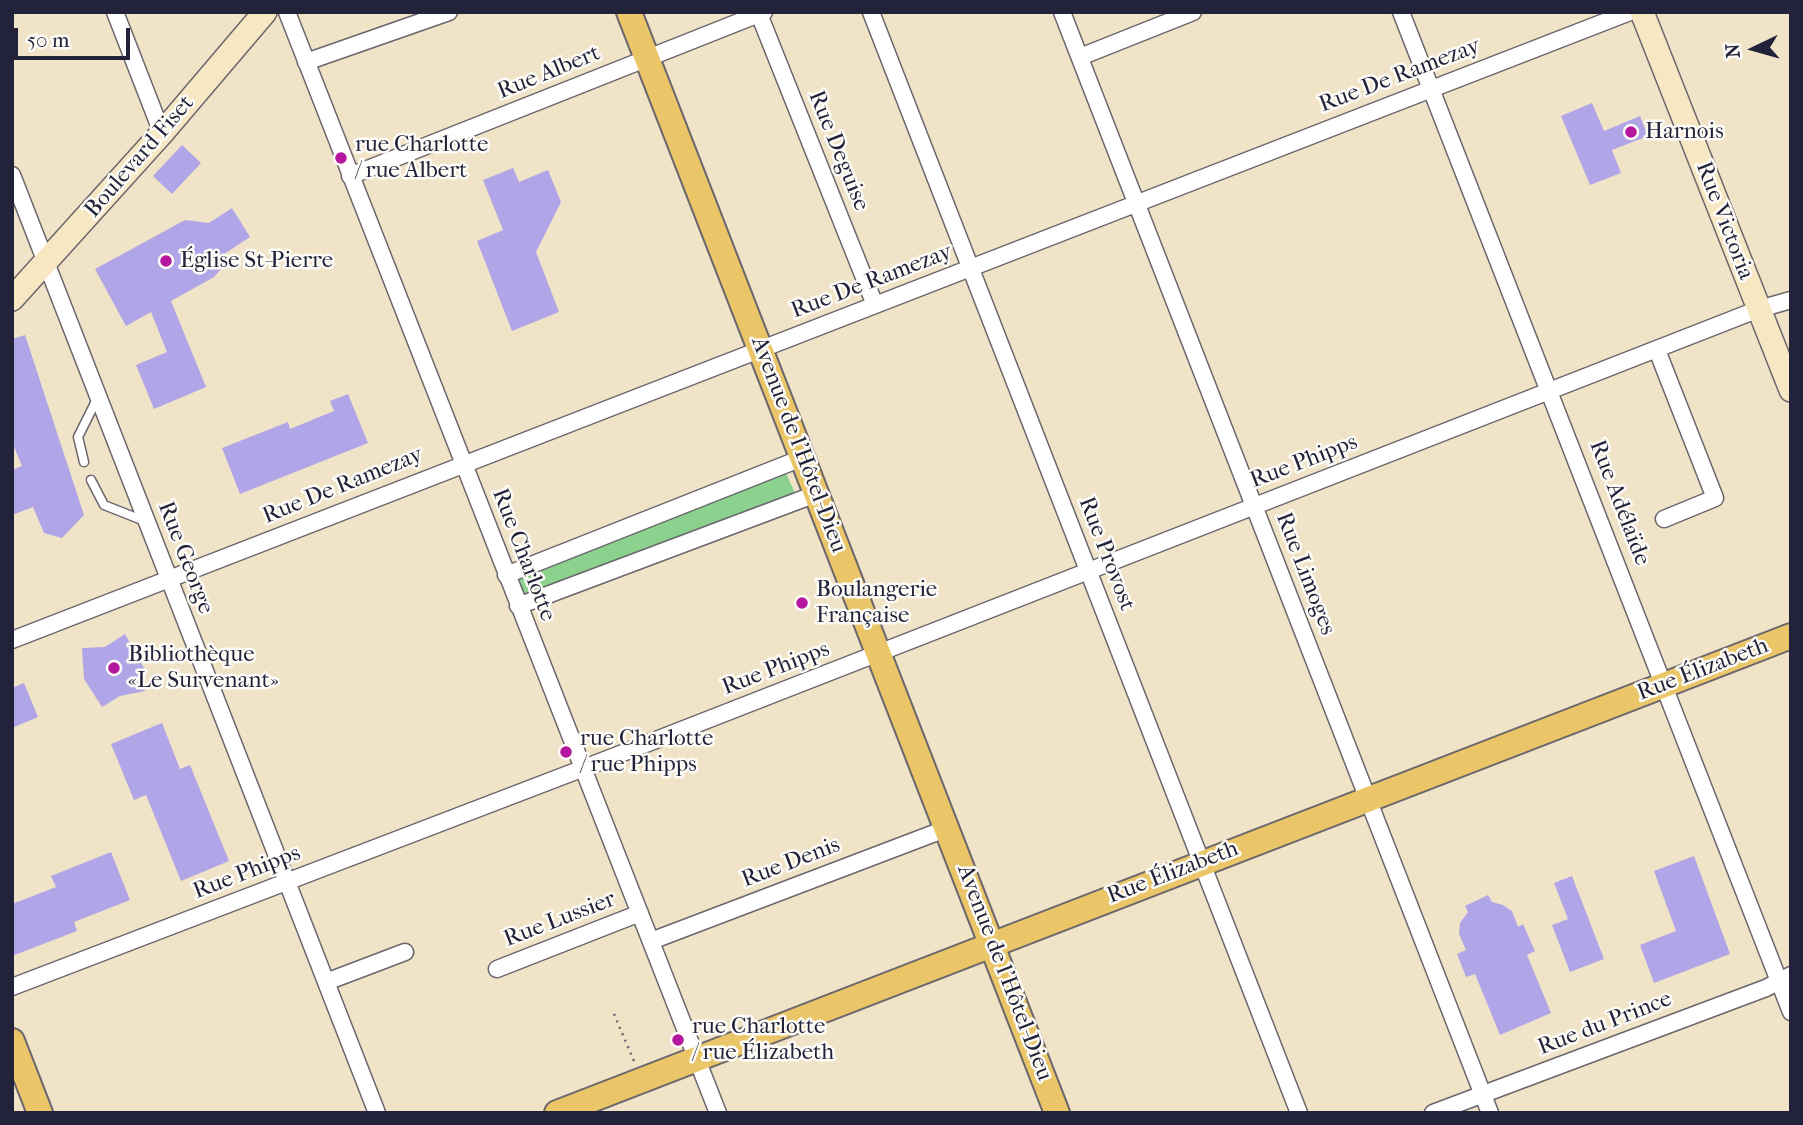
<!DOCTYPE html>
<html>
<head>
<meta charset="utf-8">
<style>
  body { margin:0 }
  #map { position:relative; width:1803px; height:1125px; overflow:hidden; background:#f1e3c7; font-family:"IM FELL French Canon",serif }
  canvas { display:block }
  .frame { position:absolute; inset:0; border:14px solid #22223b; pointer-events:none }
  .north { position:absolute; left:1719px; top:14px; width:70px; height:70px; -webkit-text-stroke:5px #fdfcf7; paint-order:stroke; rotate:265deg; font-size:19px; font-weight:700; line-height:28px; text-align:center; color:#22223b }
  .north::after { content:''; display:block; margin:auto; width:24px; height:32px; background:#22223b; clip-path:polygon(50% 0,100% 100%,50% 72%,0 100%) }
  .scale { position:absolute; left:14px; top:28px; width:116px; height:32px; box-sizing:border-box; border:4px solid #22223b; border-top:0; padding-left:9px; font-size:21px; line-height:24px; white-space:nowrap; color:#22223b; -webkit-text-stroke:5px #fdfcf7; paint-order:stroke }
</style>
</head>
<body>
<div id="map">
<canvas width="1803" height="1125"></canvas>
<div class="frame"></div>
<div class="north">N</div>
<div class="scale">50 m</div>
</div>
<script>
const context = document.querySelector('canvas').getContext('2d');
context.lineJoin = 'round';
function fillPath(path, color) {
  context.fillStyle = color;
  context.fill(path, 'evenodd');
}
function poly(rows) {
  const path = new Path2D();
  for (const r of rows) {
    path.moveTo(r[0], r[1]);
    for (let i = 2; i < r.length; i += 2) path.lineTo(r[i], r[i + 1]);
  }
  return path;
}
function strokePath(path, color, width, dash) {
  context.strokeStyle = color;
  context.lineWidth = width;
  context.lineCap = dash ? 'butt' : 'round';
  context.setLineDash(dash || []);
  context.stroke(path);
}
function write(font, color, halo, rows, align = 'center') {
  context.font = font + ' "IM FELL French Canon",serif';
  context.lineWidth = 5;
  context.setLineDash([]);
  context.textBaseline = 'middle';
  context.strokeStyle = halo;
  context.fillStyle = color;
  for (const [text, x, y, turn = 0] of rows) {
    context.save();
    context.translate(x, y);
    context.rotate((+turn || 0) * Math.PI / 180);
    context.textAlign = isNaN(turn) ? turn : align;
    if (halo) context.strokeText(text, 0, 0);
    context.fillText(text, 0, 0);
    context.restore();
  }
}
const green = poly([
  [785,471,795,493,517,613,504,579]
]);
const building = poly([
  [1592,103,1604,131,1640,116,1648,136,1612,150,1621,173,1590,185,1561,116],
  [182,145,201,163,172,194,153,176],
  [513,168,519,182,548,170,561,202,536,252,559,312,512,331,477,241,503,230,483,180],
  [232,208,250,237,224,254,222,268,214,277,171,301,206,387,154,409,136,365,167,352,151,312,126,326,95,269,185,220,209,223],
  [25,335,84,515,62,538,44,533,33,507,12,515,12,470,22,466,12,442,12,339],
  [348,394,368,443,240,494,222,448,288,422,290,429,334,411,330,401],
  [125,634,144,668,145,691,120,696,102,707,84,679,82,648,105,647],
  [24,683,38,717,12,728,12,688],
  [162,723,180,769,190,765,229,861,181,881,146,795,134,800,111,744],
  [111,852,130,900,74,922,77,931,12,956,12,904,56,887,51,876],
  [1694,856,1730,954,1654,983,1640,945,1676,931,1654,871],
  [1572,876,1604,959,1570,972,1552,925,1568,919,1554,883],
  [1488,895,1492,902,1503,905,1512,911,1518,927,1523,924,1535,951,1527,955,1551,1013,1500,1035,1475,974,1466,977,1457,954,1466,950,1459,934,1460,923,1468,912,1465,906]
]);
const path = poly([
  [614,1014,634,1061]
]);
const lane = poly([
  [84,462,78,437,97,399],
  [91,480,104,505,147,522]
]);
const street = poly([
  [115,12,162,133],
  [287,12,718,1113],
  [871,12,1299,1113],
  [1062,12,1490,1113],
  [1401,12,1791,1012],
  [759,14,875,305],
  [1080,57,1193,12],
  [306,62,449,12],
  [12,175,377,1113],
  [350,176,764,12],
  [1657,350,1715,498,1664,519],
  [506,575,802,458],
  [518,606,816,494],
  [12,640,1630,12],
  [651,941,948,828],
  [497,969,640,913],
  [326,982,405,952],
  [12,987,597,763,1759,309,1791,300],
  [1433,1113,1766,988,1791,975]
]);
const secondary = poly([
  [1642,12,1791,390],
  [12,299,162,133,265,12]
]);
const primary = poly([
  [629,12,1057,1113],
  [12,1041,40,1113],
  [557,1113,1791,636]
]);
const markers = [
  [1631,132,7,"#b5179e"],
  [341,158,7,"#b5179e"],
  [166,261,7,"#b5179e"],
  [802,603,7,"#b5179e"],
  [114,668,7,"#b5179e"],
  [566,752,7,"#b5179e"],
  [678,1040,7,"#b5179e"]
];
const streetNames = [
  ["Rue Albert",549,73,-22],
  ["Rue De Ramezay",1400,76,-21],
  ["Rue Deguise",838,151,68],
  ["Boulevard Fiset",140,157,-49],
  ["Rue Victoria",1724,221,69],
  ["Rue De Ramezay",872,282,-21],
  ["Avenue de l'Hôtel-Dieu",798,445,69],
  ["Rue Phipps",1304,462,-21],
  ["Rue De Ramezay",343,486,-22],
  ["Rue Adélaïde",1619,503,69],
  ["Rue Provost",1106,554,69],
  ["Rue Charlotte",523,555,69],
  ["Rue George",185,558,69],
  ["Rue Limoges",1305,574,69],
  ["Rue Phipps",776,669,-21],
  ["Rue Élizabeth",1703,670,-21],
  ["Rue Denis",791,863,-21],
  ["Rue Phipps",247,873,-21],
  ["Rue Élizabeth",1173,873,-21],
  ["Rue Lussier",560,920,-21],
  ["Avenue de l'Hôtel-Dieu",1004,973,69],
  ["Rue du Prince",1605,1024,-21]
];
const poiNames = [
  ["Harnois",1645,132],
  ["rue Charlotte",355,145],
  ["/ rue Albert",355,171],
  ["Église St-Pierre",180,261],
  ["Boulangerie",816,590],
  ["Française",816,616],
  ["Bibliothèque",128,655],
  ["«Le Survenant»",128,681],
  ["rue Charlotte",580,739],
  ["/ rue Phipps",580,765],
  ["rue Charlotte",692,1027],
  ["/ rue Élizabeth",692,1053]
];
fillPath(green, '#8ad28d');
fillPath(building, '#b0a5e6');
strokePath(lane, '#6a666c', 11);
strokePath(street, '#6a666c', 19);
strokePath(secondary, '#6a666c', 26);
strokePath(primary, '#6a666c', 28);
strokePath(path, '#6a666c', 2.5, [2, 5]);
strokePath(lane, '#fff', 8);
strokePath(street, '#fff', 16);
strokePath(secondary, '#f7e8c3', 23);
strokePath(primary, '#eac669', 24);
for (const [x, y, r, color] of markers) {
  const dot = new Path2D();
  dot.arc(x, y, r, 0, 2 * Math.PI);
  context.fillStyle = color;
  context.fill(dot);
  strokePath(dot, '#fdfcf7', 2.5);
}
write('23px', '#22223b', '#fdfcf7', streetNames);
write('23px', '#22223b', '#fdfcf7', poiNames, 'left');
</script>
</body>
</html>
